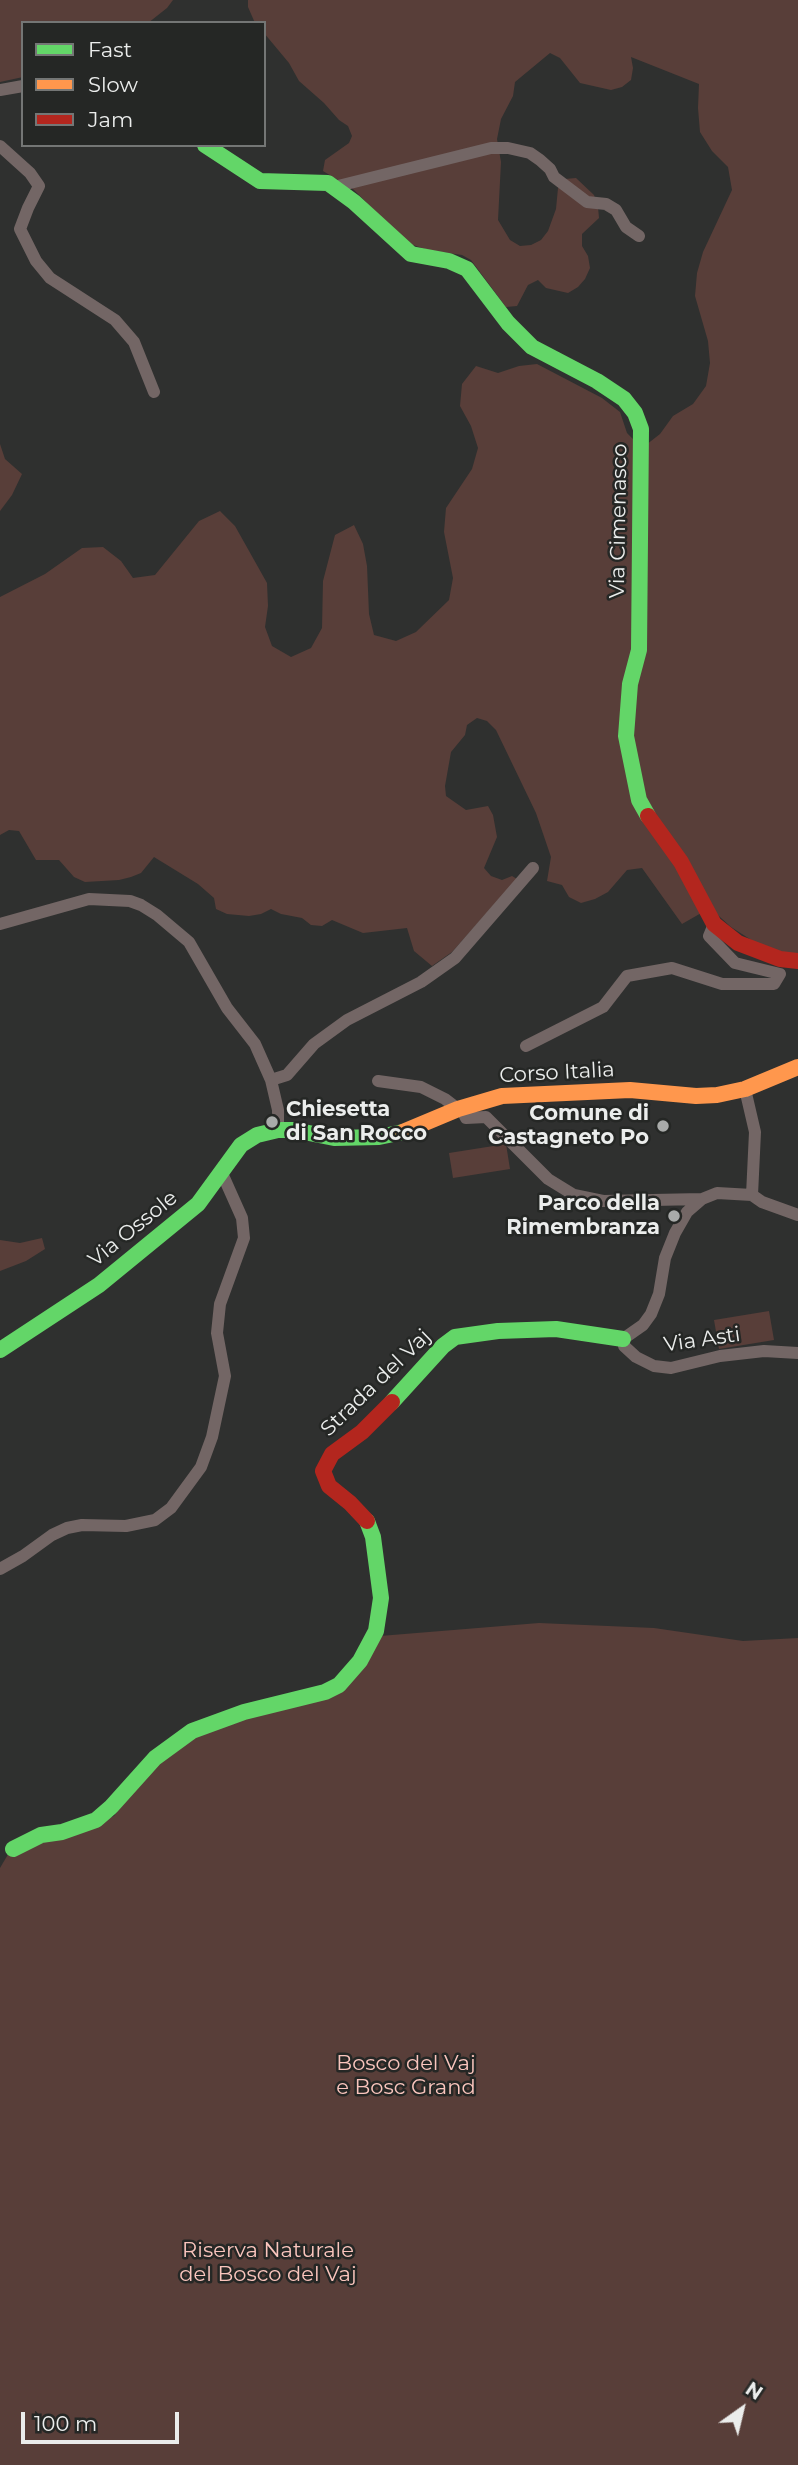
<!DOCTYPE html>
<html>
<head>
<meta charset="utf-8">
<style>
  body { margin:0 }
  #map { position:relative; width:798px; height:2465px; overflow:hidden; background:#2f302f; font-family:Montserrat,sans-serif }
  canvas { display:block }
  .legend { position:absolute; left:21px; top:21px; width:245px; height:126px; box-sizing:border-box; background:#252725; border:2px solid #747675; margin:0; padding:9px 12px; list-style:none; font-size:21px; color:#ebedec }
  .legend li { display:flex; align-items:center; gap:14px; height:35px }
  .legend b { width:35px; border:2px solid #747675 }
  .north { position:absolute; left:707px; top:2374px; width:70px; height:70px; -webkit-text-stroke:5px #252725; paint-order:stroke; rotate:34deg; font-size:19px; font-weight:700; line-height:28px; text-align:center; color:#ebedec }
  .north::after { content:''; display:block; margin:auto; width:24px; height:32px; background:#ebedec; clip-path:polygon(50% 0,100% 100%,50% 72%,0 100%) }
  .scale { position:absolute; left:21px; top:2412px; width:158px; height:32px; box-sizing:border-box; border:4px solid #ebedec; border-top:0; padding-left:9px; font-size:21px; line-height:24px; white-space:nowrap; color:#ebedec; -webkit-text-stroke:5px #252725; paint-order:stroke }
</style>
</head>
<body>
<div id="map">
<canvas width="798" height="2465"></canvas>
<ul class="legend">
<li><b style="height:9px;background:#63d668"></b>Fast</li>
<li><b style="height:9px;background:#ff974d"></b>Slow</li>
<li><b style="height:9px;background:#b3261e"></b>Jam</li>
</ul>
<div class="north">N</div>
<div class="scale">100 m</div>
</div>
<script>
const context = document.querySelector('canvas').getContext('2d');
context.lineJoin = 'round';
function fillPath(path, color) {
  context.fillStyle = color;
  context.fill(path, 'evenodd');
}
function poly(rows) {
  const path = new Path2D();
  for (const r of rows) {
    path.moveTo(r[0], r[1]);
    for (let i = 2; i < r.length; i += 2) path.lineTo(r[i], r[i + 1]);
  }
  return path;
}
function strokePath(path, color, width, dash) {
  context.strokeStyle = color;
  context.lineWidth = width;
  context.lineCap = dash ? 'butt' : 'round';
  context.setLineDash(dash || []);
  context.stroke(path);
}
function write(font, color, halo, rows, align = 'center') {
  context.font = font + ' Montserrat,sans-serif';
  context.lineWidth = 5;
  context.setLineDash([]);
  context.textBaseline = 'middle';
  context.strokeStyle = halo;
  context.fillStyle = color;
  for (const [text, x, y, turn = 0] of rows) {
    context.save();
    context.translate(x, y);
    context.rotate((+turn || 0) * Math.PI / 180);
    context.textAlign = isNaN(turn) ? turn : align;
    if (halo) context.strokeText(text, 0, 0);
    context.fillText(text, 0, 0);
    context.restore();
  }
}
const green = poly([
  [0,0,173,0,167,8,148,23,23,23,23,77,0,82],
  [248,0,798,0,798,954,767,950,731,927,710,908,682,924,642,868,627,870,608,892,595,899,581,903,569,897,562,885,547,881,551,857,536,813,496,730,487,721,477,718,467,725,465,735,451,752,445,786,446,796,466,810,488,806,493,815,497,837,484,868,491,876,502,880,512,876,517,879,452,952,432,966,414,951,407,928,363,933,332,920,322,926,311,925,302,918,281,914,271,909,261,914,249,916,227,914,216,909,214,898,198,884,154,857,141,873,131,877,119,880,85,882,74,877,59,860,36,860,19,831,9,830,0,835,0,597,45,574,82,548,103,547,121,561,133,578,155,575,199,521,220,511,235,526,267,583,268,606,265,627,272,646,291,657,311,648,322,628,323,581,335,535,354,525,363,544,367,566,369,614,374,635,396,641,416,632,449,600,453,578,444,532,446,508,472,469,478,448,471,426,460,406,462,384,476,366,498,373,519,366,537,364,602,398,620,412,627,433,642,448,660,434,673,416,693,404,706,386,710,363,708,341,695,296,697,273,703,252,732,190,728,167,712,151,700,132,698,108,699,84,631,57,633,68,631,80,622,87,611,90,580,83,560,58,550,53,515,82,513,96,501,119,497,139,501,162,498,220,510,240,520,246,531,245,541,240,548,231,556,209,558,188,565,179,576,178,594,195,598,207,599,218,582,234,582,246,588,256,590,268,585,279,578,287,568,293,546,288,538,280,528,285,517,306,506,307,471,260,462,255,428,250,407,243,353,189,323,171,325,160,349,143,352,136,348,126,339,120,324,103,299,81,289,63,264,33,264,23,255,23,248,7],
  [0,444,5,459,22,474,12,495,0,511],
  [506,1144,510,1169,453,1178,449,1153],
  [42,1238,45,1249,26,1261,0,1271,0,1240,20,1243],
  [769,1311,774,1340,719,1349,714,1320],
  [539,1623,654,1628,743,1641,798,1638,798,2465,0,2465,0,1868,10,1851,114,1816,141,1779,192,1734,343,1690,380,1636]
]);
const street = poly([
  [0,90,23,86],
  [0,146,30,173,39,186,28,208,20,229,36,261,50,278,115,320,134,342,154,392],
  [334,187,491,148,508,148,530,153,540,160,550,169,554,177,587,202,606,204,616,210,626,227,639,236],
  [0,924,89,899,130,901,141,905,157,915,189,942,227,1008,255,1044,271,1080,278,1110,278,1130],
  [526,1046,603,1007,627,976,672,968,722,984,774,984,780,974,735,963,709,936,714,924],
  [271,1080,287,1075,314,1044,347,1020,421,982,455,958,533,868],
  [378,1081,421,1087,445,1099,458,1109],
  [745,1089,755,1132,752,1195],
  [461,1108,466,1118,486,1117,548,1179,574,1195,603,1201,702,1199,717,1193,752,1195,762,1202,798,1215],
  [702,1199,687,1212,675,1233,665,1258,659,1294,651,1314,643,1325,623,1339,624,1346,636,1357,654,1366,671,1368,720,1356,764,1351,798,1353],
  [0,1569,23,1556,52,1535,67,1528,82,1525,126,1526,155,1520,171,1508,201,1467,212,1437,225,1376,217,1333,220,1304,244,1238,242,1218,221,1171]
]);
const fast = poly([
  [205,145,260,181,328,183,354,202,411,254,449,261,467,269,508,323,532,347,597,381,624,399,635,413,641,429,639,650,630,684,626,736,639,800,648,816],
  [0,1350,99,1285,198,1204,241,1145,257,1135,278,1130,294,1130,334,1138,379,1137,403,1132],
  [392,1402,443,1346,455,1337,498,1331,556,1329,623,1339],
  [13,1849,41,1835,62,1832,96,1820,111,1807,155,1758,192,1731,244,1712,325,1692,339,1685,360,1661,376,1631,381,1598,373,1537,367,1521]
]);
const slow = poly([
  [403,1132,458,1109,502,1096,630,1090,696,1096,717,1095,745,1089,798,1067]
]);
const jam = poly([
  [648,816,681,862,714,924,738,943,780,959,798,961],
  [367,1521,350,1503,329,1486,323,1471,332,1454,362,1432,392,1402]
]);
const markers = [
  [272,1122,7,"#a9abaa"],
  [663,1126,7,"#a9abaa"],
  [674,1216,7,"#a9abaa"]
];
const streetNames = [
  ["Via Cimenasco",619,521,-89],
  ["Corso Italia",557,1073,-3],
  ["Via Ossole",133,1229,-39],
  ["Via Asti",702,1340,-8],
  ["Strada del Vaj",376,1383,-44]
];
const poiNames = [
  ["Chiesetta",286,1110,"left"],
  ["di San Rocco",286,1134,"left"],
  ["Comune di",649,1114],
  ["Castagneto Po",649,1138],
  ["Parco della",660,1204],
  ["Rimembranza",660,1228]
];
const parkNames = [
  ["Bosco del Vaj",406,2064],
  ["e Bosc Grand",406,2088],
  ["Riserva Naturale",268,2251],
  ["del Bosco del Vaj",268,2275]
];
fillPath(green, '#583e39');
strokePath(street, '#736665', 12);
strokePath(fast, '#63d668', 16);
strokePath(slow, '#ff974d', 16);
strokePath(jam, '#b3261e', 16);
for (const [x, y, r, color] of markers) {
  const dot = new Path2D();
  dot.arc(x, y, r, 0, 2 * Math.PI);
  context.fillStyle = color;
  context.fill(dot);
  strokePath(dot, '#252725', 2.5);
}
write('21px', '#ebedec', '#252725', streetNames);
write('bold 21px', '#ebedec', '#252725', poiNames, 'right');
write('21px', '#fac5bd', '#252725', parkNames);
</script>
</body>
</html>
